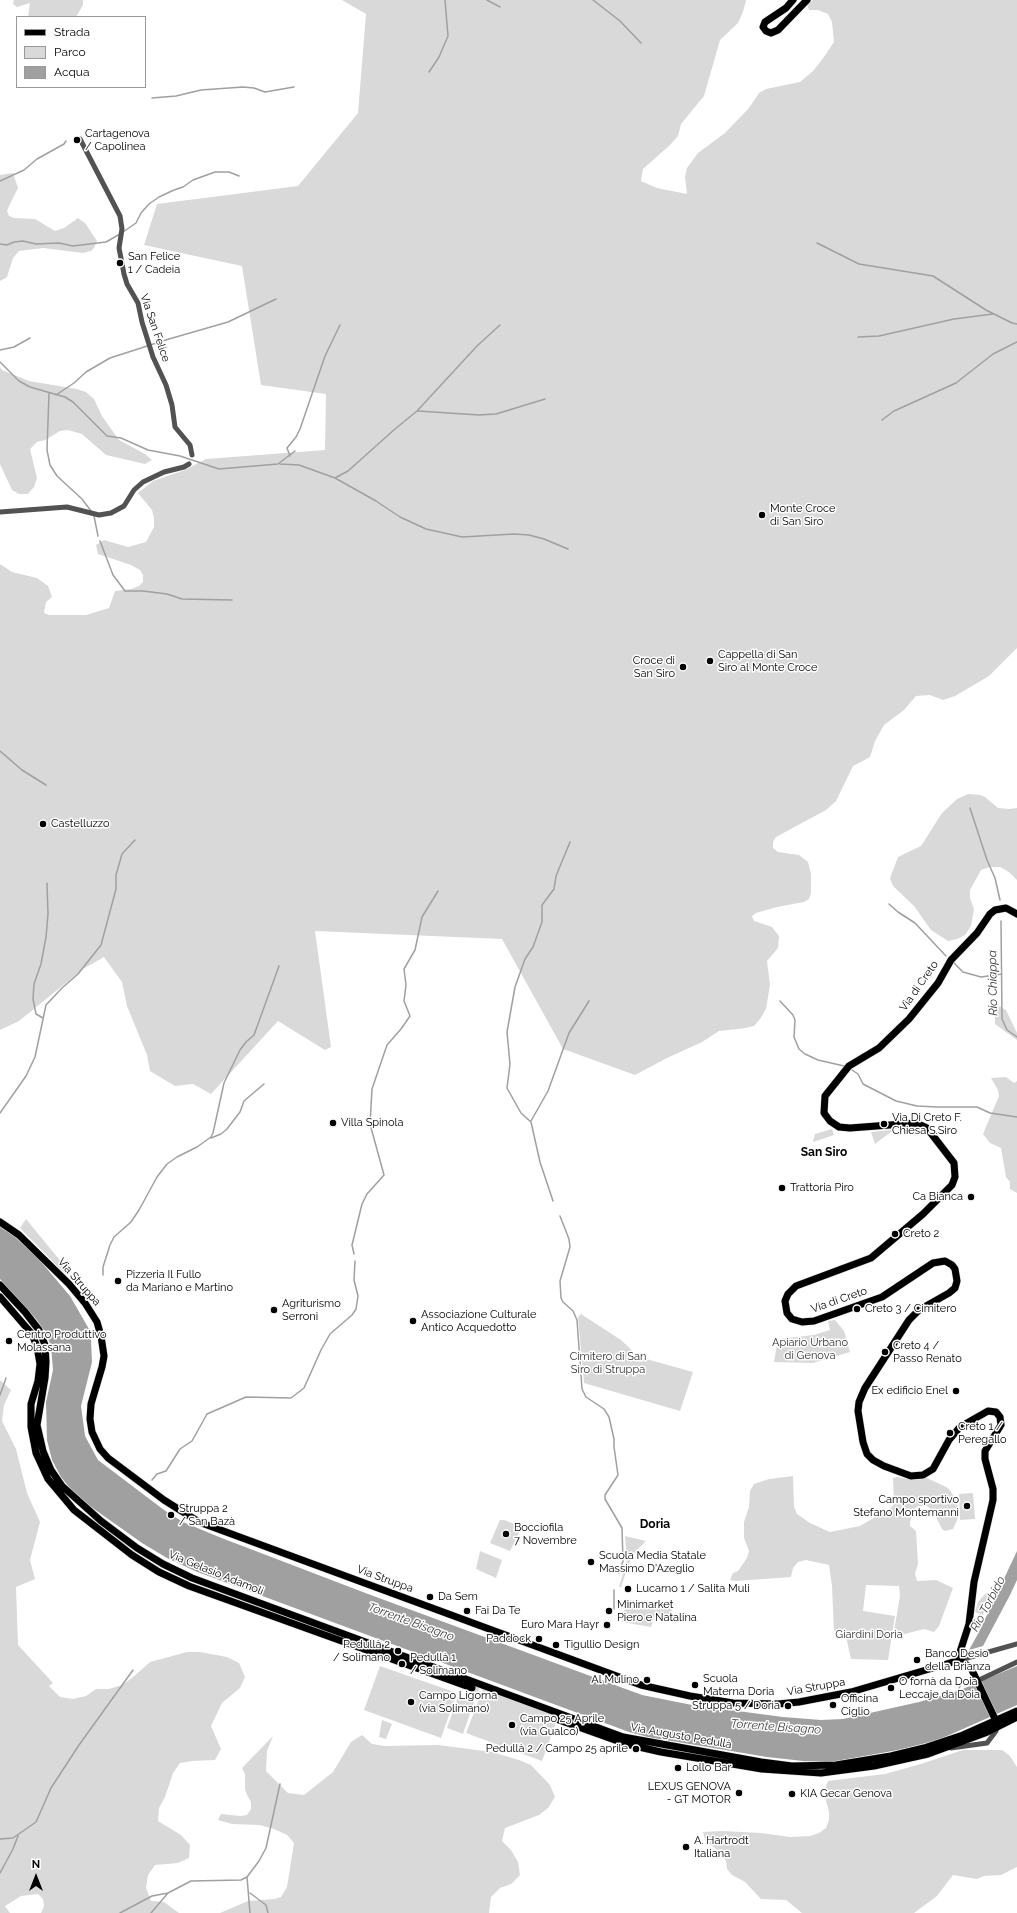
<!DOCTYPE html>
<html>
<head>
<meta charset="utf-8">
<style>
  body { margin:0 }
  #map { position:relative; width:1017px; height:1913px; overflow:hidden; background:#fff; font-family:Raleway,sans-serif }
  canvas { display:block }
  .legend { position:absolute; left:16px; top:16px; width:130px; height:72px; box-sizing:border-box; background:#fff; border:1px solid #999; margin:0; padding:5px 7px; list-style:none; font-size:12px; color:#000 }
  .legend li { display:flex; align-items:center; gap:8px; height:20px }
  .legend b { width:20px; border:1px solid #999 }
  .north { position:absolute; left:16px; top:1857px; width:40px; height:40px; -webkit-text-stroke:3px #fff; paint-order:stroke; rotate:0deg; font-size:11px; font-weight:700; line-height:16px; text-align:center; color:#000 }
  .north::after { content:''; display:block; margin:auto; width:14px; height:18px; background:#000; clip-path:polygon(50% 0,100% 100%,50% 72%,0 100%) }
</style>
</head>
<body>
<div id="map">
<canvas width="1017" height="1913"></canvas>
<ul class="legend">
<li><b style="height:5px;background:#000"></b>Strada</li>
<li><b style="height:11px;background:#d9d9d9"></b>Parco</li>
<li><b style="height:11px;background:#a0a0a0"></b>Acqua</li>
</ul>
<div class="north">N</div>
</div>
<script>
const context = document.querySelector('canvas').getContext('2d');
context.lineJoin = 'round';
function fillPath(path, color) {
  context.fillStyle = color;
  context.fill(path, 'evenodd');
}
function poly(rows) {
  const path = new Path2D();
  for (const r of rows) {
    path.moveTo(r[0], r[1]);
    for (let i = 2; i < r.length; i += 2) path.lineTo(r[i], r[i + 1]);
  }
  return path;
}
function strokePath(path, color, width, dash) {
  context.strokeStyle = color;
  context.lineWidth = width;
  context.lineCap = dash ? 'butt' : 'round';
  context.setLineDash(dash || []);
  context.stroke(path);
}
function write(font, color, halo, rows, align = 'center') {
  context.font = font + ' Raleway,sans-serif';
  context.lineWidth = 3;
  context.setLineDash([]);
  context.textBaseline = 'middle';
  context.strokeStyle = halo;
  context.fillStyle = color;
  for (const [text, x, y, turn = 0] of rows) {
    context.save();
    context.translate(x, y);
    context.rotate((+turn || 0) * Math.PI / 180);
    context.textAlign = isNaN(turn) ? turn : align;
    if (halo) context.strokeText(text, 0, 0);
    context.fillText(text, 0, 0);
    context.restore();
  }
}
const green = poly([
  [14,0,83,0,83,5,76,17,28,17,30,3,17,7,13,4],
  [342,0,746,0,743,12,738,23,720,40,704,96,681,124,678,136,670,145,643,169,641,181,657,188,687,194,685,177,687,168,698,153,725,133,749,108,759,93,766,89,800,82,813,71,824,57,834,42,832,22,828,14,818,10,809,10,807,4,813,0,1017,0,1017,648,989,676,955,696,943,700,930,695,916,696,904,710,884,725,875,741,870,757,853,766,836,801,826,810,776,837,773,842,773,848,778,852,799,855,808,862,811,874,811,893,809,899,804,902,777,907,756,913,752,916,754,921,772,927,779,936,778,948,767,961,770,985,766,1009,760,1019,754,1026,746,1028,719,1031,702,1042,667,1058,635,1075,563,1049,502,939,315,931,331,1047,325,1050,278,1021,211,1094,193,1084,175,1086,150,1071,147,1055,127,1006,122,982,104,957,83,969,19,1021,0,1030,0,564,12,572,37,578,48,586,52,597,46,602,44,613,49,615,86,615,109,608,115,591,131,589,139,586,143,582,143,575,140,570,131,565,98,554,96,545,104,540,128,547,146,542,154,527,154,518,152,510,138,493,153,481,185,470,206,459,325,450,326,394,261,385,242,266,144,245,157,204,298,186,358,113,366,14],
  [13,173,18,188,9,206,7,211,9,216,14,218,35,219,55,231,64,228,78,218,85,223,97,241,94,248,91,251,83,253,43,248,19,251,13,258,7,277,0,281,0,175],
  [0,367,2,370,29,381,77,389,86,392,94,399,102,416,119,440,145,454,152,460,145,464,106,455,82,434,68,430,60,431,45,440,37,442,30,449,37,478,34,487,28,494,19,494,12,490,0,464],
  [968,794,980,795,985,797,998,808,1009,809,1017,808,1017,880,1009,872,1000,867,990,867,981,870,970,890,970,898,974,909,971,926,965,935,957,939,948,941,931,930,914,906,893,886,890,878,898,857,921,846,942,813,957,799],
  [999,1006,1006,1010,1017,1033,1017,1040,995,1024,995,1017],
  [1006,1077,1014,1083,1017,1081,1017,1193,1010,1189,1010,1182,1006,1177,1001,1148,990,1143,983,1134,999,1096,998,1090,991,1078],
  [832,1129,834,1135,813,1142,815,1134],
  [891,1130,892,1131,875,1144,871,1132],
  [26,1219,63,1264,66,1275,20,1228],
  [581,1314,621,1340,639,1357,693,1372,680,1411,584,1383,578,1317],
  [835,1320,844,1331,850,1352,813,1363,774,1362,778,1339,814,1335,830,1330,828,1321],
  [0,1380,11,1390,4,1405,2,1421,16,1449,27,1493,40,1522,30,1560,35,1579,16,1587,18,1645,53,1683,49,1686,60,1697,73,1699,86,1696,96,1689,109,1689,122,1685,132,1678,150,1662,187,1652,200,1652,227,1657,239,1663,245,1677,240,1688,222,1703,211,1726,221,1749,215,1760,192,1761,180,1763,173,1773,165,1797,159,1808,158,1821,181,1835,190,1845,189,1858,178,1863,155,1865,148,1875,146,1888,151,1901,164,1902,179,1913,41,1913,44,1906,43,1899,38,1894,21,1896,5,1906,10,1913,0,1913],
  [793,1476,794,1507,797,1514,810,1523,830,1532,860,1526,892,1507,894,1504,893,1478,897,1477,915,1480,927,1478,948,1488,957,1500,958,1518,953,1529,945,1531,942,1529,933,1511,927,1506,919,1506,915,1508,910,1522,910,1526,916,1531,918,1564,915,1574,917,1581,936,1580,953,1588,939,1626,934,1632,924,1629,893,1637,900,1596,899,1586,866,1585,863,1611,895,1616,888,1660,851,1659,845,1632,834,1631,832,1586,829,1565,806,1560,798,1562,793,1568,791,1577,735,1581,730,1580,733,1573,738,1571,747,1558,749,1551,744,1538,744,1522,749,1507,750,1491,754,1484,769,1479],
  [973,1493,975,1519,960,1520,959,1494],
  [500,1520,504,1520,522,1527,510,1551,490,1543],
  [625,1536,646,1541,635,1552,628,1566,621,1587,619,1587,627,1560],
  [480,1551,502,1560,496,1578,476,1569],
  [985,1594,990,1595,983,1615,975,1612,978,1602],
  [626,1600,673,1603,670,1620,654,1617,651,1627,622,1622],
  [380,1666,457,1693,441,1738,364,1710],
  [483,1689,558,1717,542,1761,466,1733],
  [458,1697,474,1702,463,1734,447,1728],
  [382,1720,392,1724,386,1739,379,1737],
  [362,1735,372,1744,385,1746,438,1745,492,1752,519,1760,531,1765,550,1785,555,1797,548,1808,539,1815,505,1828,502,1841,511,1850,518,1862,520,1875,511,1884,500,1888,491,1897,489,1913,220,1913,248,1901,274,1899,281,1897,287,1887,294,1843,287,1835,274,1829,260,1825,232,1824,218,1820,221,1814,241,1816,247,1815,251,1809,251,1802,247,1795,245,1789,245,1774,242,1768,273,1736,267,1751,266,1771,288,1793,304,1795,333,1772,351,1742],
  [963,1750,1002,1750,1010,1756,1017,1767,1017,1867,1001,1875,984,1876,977,1879,953,1875,937,1896,914,1913,802,1913,786,1900,761,1899,745,1882,732,1875,727,1869,726,1861,723,1855,705,1840,703,1832,723,1831,761,1833,790,1837,810,1836,819,1833,826,1828,829,1820,829,1812,825,1797,825,1789,828,1781,885,1774,921,1764]
]);
const water = poly([
  [0,1227,15,1237,37,1257,70,1296,89,1329,91,1340,92,1362,81,1406,85,1436,98,1460,164,1510,183,1522,219,1537,368,1594,642,1695,692,1705,783,1717,821,1720,843,1719,919,1702,958,1691,1017,1666,1017,1705,938,1740,898,1750,831,1762,803,1761,767,1757,648,1737,629,1732,195,1571,167,1558,142,1543,87,1504,73,1492,61,1477,52,1460,47,1440,46,1402,53,1370,51,1346,46,1333,36,1319,0,1279],
  [1017,1551,1017,1580,1010,1595,983,1646,969,1650,979,1632]
]);
const stream = poly([
  [487,0,500,7],
  [593,0,620,21,641,43],
  [429,72,439,57,448,36,445,0],
  [152,98,176,96,201,90,243,87,254,88,265,92,294,87],
  [0,181,24,170,37,159,64,144,66,141],
  [123,232,136,223,141,213,149,204,159,197,174,190,183,187,193,180,215,172,229,172,239,176],
  [817,243,859,264,933,276,986,310,1012,323,1017,324],
  [0,244,7,245,14,242,23,241,36,244,59,243,73,246,106,242,120,234],
  [858,337,879,336,954,319,993,314],
  [0,350,14,347,30,338],
  [0,362,19,381,30,387,65,397,73,402,107,436,121,438,148,450,180,456,219,469,278,464,295,451],
  [49,393,47,450,50,465,57,476,82,499,91,511],
  [56,395,74,383,86,372,110,358,169,339,228,322,276,299],
  [418,411,479,415,496,414,545,399],
  [882,420,894,411,956,383,993,354,1017,342],
  [290,456,287,448,296,437,300,429,325,356,340,325],
  [280,464,299,465,335,478,376,501,400,517,426,529,462,537,514,534,529,535,544,539,568,549],
  [335,478,348,471,395,429,417,411,477,346,500,325],
  [94,516,98,536],
  [100,541,113,575,125,591,143,591,167,594,182,599,232,600],
  [0,751,22,770,46,785],
  [970,808,987,860,995,878,1000,900],
  [889,904,898,912,915,923,946,956],
  [1001,921,1002,1019,1007,1030,1017,1037],
  [954,963,963,972,981,977,1002,974],
  [780,1001,793,1015,795,1020,794,1037,799,1049,805,1054,818,1060,844,1066],
  [43,1018,36,1014,33,999,34,984,41,964,46,937,48,914,47,883],
  [852,1070,858,1074,863,1084,896,1101,917,1106,937,1107,977,1107,990,1113,1017,1117],
  [0,1113,26,1076,35,1057,46,1005,62,988,78,974,101,945,116,889,116,875,122,854,135,840],
  [531,1121,548,1091,569,1033,589,1001],
  [211,1138,221,1134,227,1129,240,1112,244,1101,264,1084],
  [553,1201,540,1162,531,1122,521,1113,507,1088,510,1064,507,1032,515,987,525,959,533,947,542,922,542,905,554,889,556,876,570,842],
  [560,1216,569,1239,570,1247,560,1281,561,1298,563,1302,573,1311,577,1320,582,1389,586,1397,604,1409,609,1417,614,1439,614,1447,618,1475,605,1495,605,1499,622,1528,623,1561,619,1573],
  [354,1254,352,1245,362,1204,367,1194,384,1175,370,1124,372,1089,387,1045,401,1029,410,1016,404,1001,406,985,404,969,415,950,422,917,438,891],
  [103,1275,103,1267,110,1245,114,1237,131,1222,139,1210,157,1177,167,1164,177,1157,197,1147,211,1137,213,1133,224,1083,240,1050,246,1042,254,1035,279,966],
  [0,1395,6,1378],
  [152,1480,157,1474,166,1471,180,1449,192,1441,207,1414,246,1397,291,1398,304,1388,321,1350,330,1334,352,1315,356,1309,358,1296,354,1280,355,1261],
  [614,1590,614,1609],
  [957,1692,964,1679],
  [0,1839,13,1838,36,1822,51,1788,79,1745,133,1670],
  [0,1873,13,1849,18,1836],
  [247,1877,250,1913],
  [250,1893,266,1905,268,1913],
  [120,1913,152,1896,168,1893,191,1881,241,1880,247,1877,259,1861,266,1848,280,1784],
  [151,1913,168,1893]
]);
const majorTunnel = poly([
  [472,1688,559,1720]
]);
const minor = poly([
  [80,139,120,216,122,229,119,248,124,274,127,284,138,303,142,322,153,357,166,385,172,405,175,427,190,445,192,455],
  [0,512,67,507,99,515,111,513,124,506,134,490,143,482,164,472,184,467,189,464],
  [960,1660,1017,1644],
  [977,1681,1017,1662],
  [951,1748,987,1743,996,1731,997,1725]
]);
const major = poly([
  [793,0,786,8,765,22,763,27,766,31,771,33,778,30,807,0],
  [0,1222,19,1235,69,1284,85,1303,97,1322,101,1336,104,1356,102,1367,91,1404,90,1419,92,1432,100,1449,108,1458,164,1500,199,1522,641,1685,690,1696,733,1703,778,1704,799,1702,851,1692,960,1660],
  [0,1285,25,1312,39,1330,45,1345,46,1362,45,1378,37,1425,43,1451,51,1470,62,1486,101,1521,137,1548,163,1564,192,1578,623,1737,761,1762,792,1766,836,1765,891,1756,924,1748,963,1735,1017,1711],
  [0,1297,32,1334,37,1347,40,1364,38,1381,31,1404,31,1427,36,1453,48,1479,74,1510,132,1555,159,1572,189,1586,472,1688],
  [960,1660,959,1655,969,1624,974,1582,993,1500,993,1489,985,1459,985,1451,1001,1425,1000,1417,996,1412,988,1411,960,1427,949,1440,933,1469,923,1475,911,1476,884,1466,873,1460,867,1454,863,1442,858,1411,859,1402,865,1388,909,1320,919,1310,949,1293,955,1288,957,1281,955,1269,952,1265,945,1261,933,1263,882,1297,814,1321,802,1322,792,1319,787,1313,785,1301,788,1294,796,1286,871,1258,923,1214,952,1185,955,1177,954,1163,927,1128,916,1123,850,1128,839,1127,830,1121,824,1113,825,1096,849,1066,879,1048,909,1019,938,983,951,960,977,933,990,914,995,910,1006,908,1017,914],
  [960,1660,971,1668,996,1721],
  [559,1720,626,1744,661,1752,762,1769,821,1773,874,1766,928,1754,985,1733,1017,1717]
]);
const markers = [
  [77,140,4,"#000"],
  [120,263,4,"#000"],
  [762,515,4,"#000"],
  [710,661,4,"#000"],
  [683,667,4,"#000"],
  [43,824,4,"#000"],
  [333,1123,4,"#000"],
  [884,1124,4,"#000"],
  [782,1188,4,"#000"],
  [971,1197,4,"#000"],
  [895,1234,4,"#000"],
  [118,1281,4,"#000"],
  [857,1309,4,"#000"],
  [274,1310,4,"#000"],
  [413,1321,4,"#000"],
  [9,1341,4,"#000"],
  [885,1352,4,"#000"],
  [956,1391,4,"#000"],
  [950,1433,4,"#000"],
  [967,1506,4,"#000"],
  [171,1515,4,"#000"],
  [506,1534,4,"#000"],
  [591,1562,4,"#000"],
  [628,1589,4,"#000"],
  [430,1597,4,"#000"],
  [467,1611,4,"#000"],
  [609,1611,4,"#000"],
  [607,1625,4,"#000"],
  [539,1639,4,"#000"],
  [556,1645,4,"#000"],
  [398,1651,4,"#000"],
  [917,1660,4,"#000"],
  [402,1664,4,"#000"],
  [647,1680,4,"#000"],
  [695,1685,4,"#000"],
  [891,1688,4,"#000"],
  [411,1702,4,"#000"],
  [833,1705,4,"#000"],
  [788,1706,4,"#000"],
  [512,1725,4,"#000"],
  [636,1749,4,"#000"],
  [678,1768,4,"#000"],
  [739,1793,4,"#000"],
  [792,1794,4,"#000"],
  [686,1847,4,"#000"]
];
const poiNames = [
  ["Cartagenova",85,134],
  ["/ Capolinea",85,147],
  ["San Felice",128,257],
  ["1 / Cadeia",128,270],
  ["Monte Croce",770,509],
  ["di San Siro",770,522],
  ["Cappella di San",718,655],
  ["Siro al Monte Croce",718,668],
  ["Croce di",675,661,"right"],
  ["San Siro",675,674,"right"],
  ["Castelluzzo",51,824],
  ["Via Di Creto F.",892,1118],
  ["Chiesa S.Siro",892,1131],
  ["Villa Spinola",341,1123],
  ["Trattoria Piro",790,1188],
  ["Ca Bianca",963,1197,"right"],
  ["Creto 2",903,1234],
  ["Pizzeria Il Fullo",126,1275],
  ["da Mariano e Martino",126,1288],
  ["Agriturismo",282,1304],
  ["Serroni",282,1317],
  ["Creto 3 / Cimitero",865,1309],
  ["Associazione Culturale",421,1315],
  ["Antico Acquedotto",421,1328],
  ["Centro Produttivo",17,1335],
  ["Molassana",17,1348],
  ["Creto 4 /",893,1346],
  ["Passo Renato",893,1359],
  ["Ex edificio Enel",948,1391,"right"],
  ["Creto 1 /",958,1427],
  ["Peregallo",958,1440],
  ["Campo sportivo",959,1500,"right"],
  ["Stefano Montemanni",959,1513,"right"],
  ["Struppa 2",179,1509],
  ["/ San Bazà",179,1522],
  ["Bocciofila",514,1528],
  ["7 Novembre",514,1541],
  ["Scuola Media Statale",599,1556],
  ["Massimo D'Azeglio",599,1569],
  ["Lucarno 1 / Salita Muli",636,1589],
  ["Da Sem",438,1597],
  ["Minimarket",617,1605],
  ["Piero e Natalina",617,1618],
  ["Fai Da Te",475,1611],
  ["Euro Mara Hayr",599,1625,"right"],
  ["Paddock",531,1639,"right"],
  ["Pedullà 2",390,1645,"right"],
  ["/ Solimano",390,1658,"right"],
  ["Tigullio Design",564,1645],
  ["Banco Desio",925,1654],
  ["della Brianza",925,1667],
  ["Pedullà 1",410,1658],
  ["/ Solimano",410,1671],
  ["Scuola",703,1679],
  ["Materna Doria",703,1692],
  ["Al Mulino",639,1680,"right"],
  ["O fornà da Doia",899,1682],
  ["Leccaje da Doia",899,1695],
  ["Campo Ligorna",419,1696],
  ["(via Solimano)",419,1709],
  ["Officina",841,1699],
  ["Ciglio",841,1712],
  ["Struppa 5 / Doria",780,1706,"right"],
  ["Campo 25 Aprile",520,1719],
  ["(via Gualco)",520,1732],
  ["Pedullà 2 / Campo 25 aprile",628,1749,"right"],
  ["Lollo Bar",686,1768],
  ["LEXUS GENOVA",731,1787,"right"],
  ["- GT MOTOR",731,1800,"right"],
  ["KIA Gecar Genova",800,1794],
  ["A. Hartrodt",694,1841],
  ["Italiana",694,1854]
];
const streetNames = [
  ["Via San Felice",155,328,71],
  ["Via di Creto",919,986,-55],
  ["Via Struppa",79,1282,49],
  ["Via di Creto",839,1300,-19],
  ["Via Gelasio Adamoli",216,1573,22],
  ["Via Struppa",385,1579,20],
  ["Via Struppa",816,1687,-10],
  ["Via Augusto Pedullà",681,1736,10]
];
const parkNames = [
  ["Apiario Urbano",810,1343],
  ["di Genova",810,1356],
  ["Cimitero di San",608,1357],
  ["Siro di Struppa",608,1370],
  ["Giardini Doria",869,1635]
];
const waterNames = [
  ["Rio Chiappa",993,983,-91],
  ["Rio Torbido",988,1604,-62],
  ["Torrente Bisagno",411,1622,20],
  ["Torrente Bisagno",776,1727,4]
];
const neighbourhoodNames = [
  ["San Siro",824,1152],
  ["Doria",655,1524]
];
fillPath(green, '#d9d9d9');
fillPath(water, '#a0a0a0');
strokePath(stream, '#a0a0a0', 1.5);
strokePath(majorTunnel, '#d9d9d9', 7, [7, 3.5]);
strokePath(major, '#dbdbdb', 8);
strokePath(minor, '#525252', 5);
strokePath(major, '#000', 7);
for (const [x, y, r, color] of markers) {
  const dot = new Path2D();
  dot.arc(x, y, r, 0, 2 * Math.PI);
  context.fillStyle = color;
  context.fill(dot);
  strokePath(dot, '#fff', 1.5);
}
write('11px', '#000', '#fff', poiNames, 'left');
write('11px', '#000', '#fff', streetNames);
write('11px', '#303030', '#fff', parkNames);
write('italic 12px', '#414141', '#fff', waterNames);
write('bold 12px', '#000', '#fff', neighbourhoodNames);
</script>
</body>
</html>
